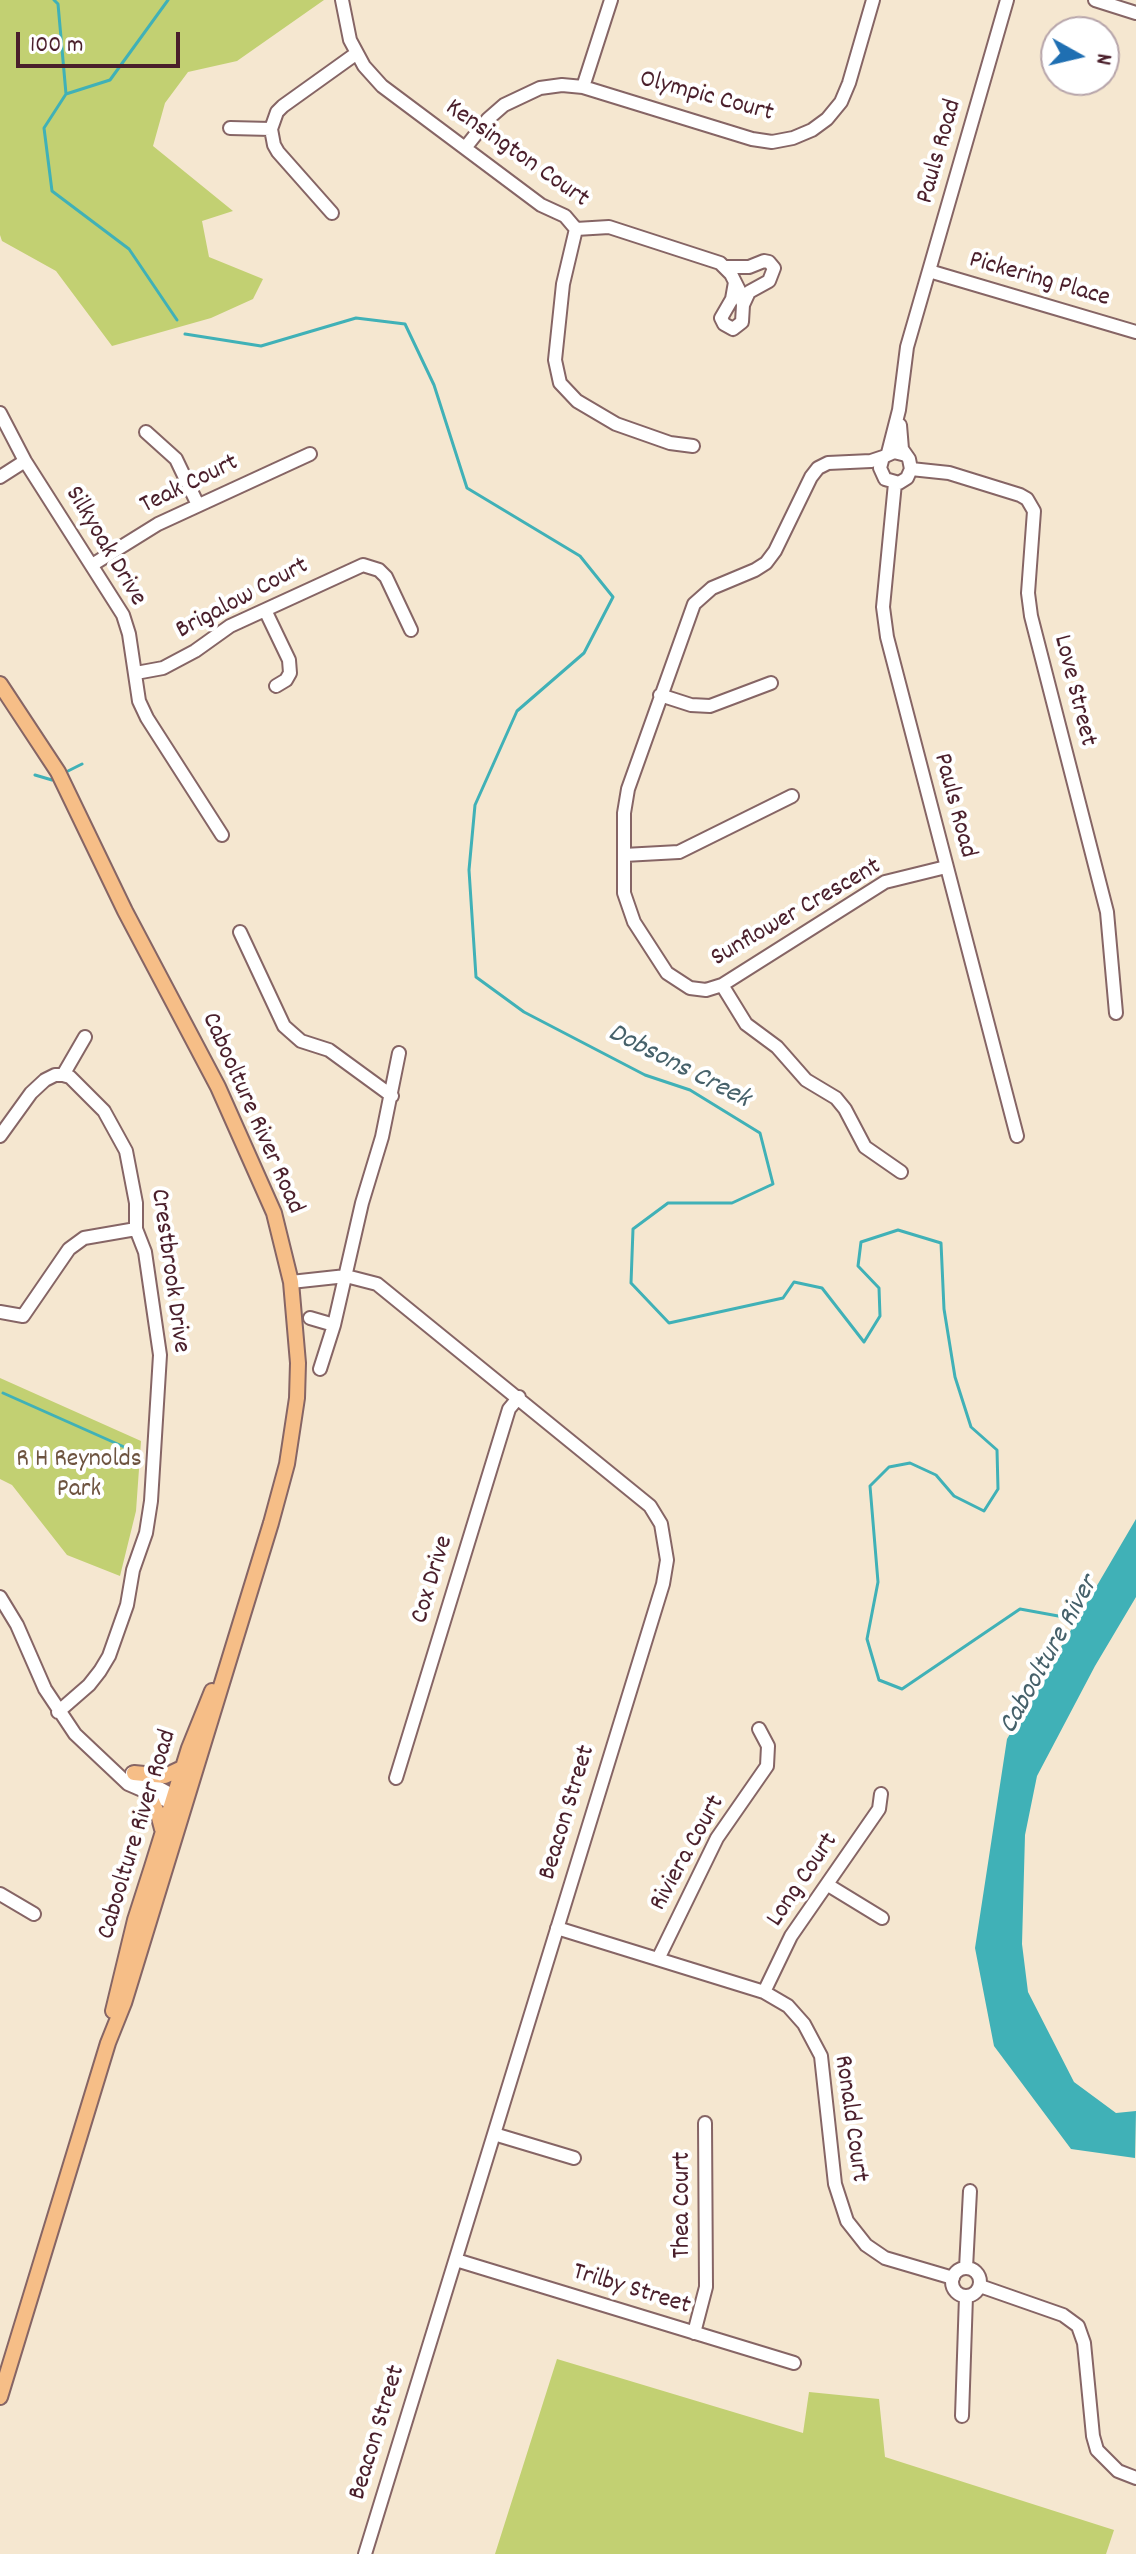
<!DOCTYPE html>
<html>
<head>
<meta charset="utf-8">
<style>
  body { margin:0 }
  #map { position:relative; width:1136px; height:2554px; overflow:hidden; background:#f5e7d0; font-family:Dekko,sans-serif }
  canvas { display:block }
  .north { position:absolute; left:1040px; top:16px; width:80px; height:80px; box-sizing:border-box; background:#fff; border:2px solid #b7a5aa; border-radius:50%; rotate:98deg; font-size:22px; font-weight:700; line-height:32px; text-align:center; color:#4a1f2b }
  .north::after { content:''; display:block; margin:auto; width:28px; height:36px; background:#1f6fb2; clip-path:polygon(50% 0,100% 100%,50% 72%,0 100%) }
  .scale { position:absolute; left:16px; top:32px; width:164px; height:36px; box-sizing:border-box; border:4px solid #4a1f2b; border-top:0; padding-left:10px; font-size:24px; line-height:28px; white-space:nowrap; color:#4a1f2b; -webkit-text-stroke:6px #fff; paint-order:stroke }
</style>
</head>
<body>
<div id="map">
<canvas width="1136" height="2554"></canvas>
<div class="north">N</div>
<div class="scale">100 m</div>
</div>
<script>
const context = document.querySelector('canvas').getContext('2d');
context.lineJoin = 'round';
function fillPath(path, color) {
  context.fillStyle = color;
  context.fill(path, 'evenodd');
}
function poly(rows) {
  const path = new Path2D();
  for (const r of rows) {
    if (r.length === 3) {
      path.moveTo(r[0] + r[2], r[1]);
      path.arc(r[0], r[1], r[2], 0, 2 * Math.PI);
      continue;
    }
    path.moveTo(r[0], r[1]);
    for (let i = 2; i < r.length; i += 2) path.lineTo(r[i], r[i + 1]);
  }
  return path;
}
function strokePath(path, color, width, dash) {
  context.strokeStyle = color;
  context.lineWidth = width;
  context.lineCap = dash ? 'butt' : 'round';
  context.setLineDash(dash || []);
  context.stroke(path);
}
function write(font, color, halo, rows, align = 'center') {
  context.font = font + ' Dekko,sans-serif';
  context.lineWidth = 8;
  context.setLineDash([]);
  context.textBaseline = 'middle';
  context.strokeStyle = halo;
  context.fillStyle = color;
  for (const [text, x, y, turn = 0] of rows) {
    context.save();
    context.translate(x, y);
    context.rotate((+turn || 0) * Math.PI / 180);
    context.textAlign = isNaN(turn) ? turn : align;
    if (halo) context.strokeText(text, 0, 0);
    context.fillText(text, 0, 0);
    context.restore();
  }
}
const green = poly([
  [0,0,324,0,237,61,188,72,165,103,153,146,233,211,202,221,209,257,263,279,253,299,211,318,112,346,56,271,2,241,0,235],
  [0,1378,141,1441,136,1511,120,1576,67,1555,12,1485,0,1479],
  [557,2359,803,2433,809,2392,879,2399,885,2457,1114,2530,1106,2554,495,2554]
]);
const water = poly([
  [1136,1519,1136,1597,1095,1666,1037,1776,1025,1835,1022,1944,1028,1992,1074,2082,1116,2113,1136,2111,1135,2158,1071,2149,994,2046,975,1948,1007,1739]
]);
const stream = poly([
  [54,0,58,4,66,94,44,128,52,191,129,249,177,320],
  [66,94,110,80,168,0],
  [185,334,261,346,356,318,405,324,434,385,467,488,580,556,613,597,584,653,517,711,475,805,469,870,476,977,524,1012,645,1075,690,1090,760,1133,773,1184,732,1203,668,1203,633,1229,631,1283,669,1323,783,1298,794,1282,822,1288,864,1342,880,1316,879,1288,858,1266,861,1242,898,1230,941,1243,944,1309,955,1377,971,1427,997,1450,998,1489,984,1511,954,1496,936,1475,910,1463,889,1467,870,1486,878,1582,867,1639,879,1680,902,1689,1020,1609,1080,1620],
  [68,771,82,764],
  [35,775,52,780],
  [3,1393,131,1450]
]);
const minor = poly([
  [342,0,350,40,364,66,382,86,541,205,565,216,576,229,609,227,720,263,731,274,740,292,743,305],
  [1095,0,1136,13],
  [583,87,611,0],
  [230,128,271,129],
  [465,148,488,119,504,105,540,88,562,85,583,87,752,139,772,142,793,138,812,130,827,119,841,102,849,83,873,0],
  [332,213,278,152,274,145,271,129,277,112,283,106,357,53],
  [576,229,563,284,555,360,560,383,577,401,616,424,670,443,693,446],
  [725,267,749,267,764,261,769,262,774,268,769,281,749,292,743,305,742,322,733,329,724,324,721,318,732,299,735,282],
  [929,271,1136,332],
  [0,413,25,461,123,615,129,634,139,701,147,718,222,835],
  [900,425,902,449,909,459,911,469,907,478,899,483,885,479,880,468,883,457,894,452,906,455],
  [146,432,176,459,198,505],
  [888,453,899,410,907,347,1007,0],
  [883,457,871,461,828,463,818,468,811,477,775,551,766,563,755,570,712,588,694,604,628,789,624,813,624,893,634,922,667,973,690,988,706,990,722,985,885,882,946,867],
  [911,469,949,473,1020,495,1027,499,1034,511,1028,593,1031,616,1107,912,1116,1013],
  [0,477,25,461],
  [895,483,883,607,887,637,1017,1136],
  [92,565,158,524,310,454],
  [265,610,289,660,290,673,286,680,276,686],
  [136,673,163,668,195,651,230,626,363,565,379,570,386,577,411,630],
  [660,695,691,705,710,706,771,683],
  [624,855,679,852,792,796],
  [240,932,284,1026,301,1041,329,1050,392,1096],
  [722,985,746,1024,777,1047,806,1080,836,1098,845,1109,865,1147,901,1172],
  [0,1136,31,1093,45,1080,55,1075,63,1075,85,1037],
  [291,1282,346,1276,377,1284,650,1506,661,1524,667,1560,663,1584,365,2554],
  [0,1312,23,1316,69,1249,84,1238,136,1229],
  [310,1318,334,1325],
  [320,1369,334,1325,362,1203,382,1137,399,1053],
  [0,1597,17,1625,45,1689,75,1734,128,1784,179,1806],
  [58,1712,89,1685,100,1671,109,1656,127,1605,133,1570,146,1533,151,1501,160,1355,145,1252,136,1229,136,1203,126,1151,104,1111,70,1077,63,1075],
  [132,1773,172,1795],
  [396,1778,509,1409,519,1397],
  [828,1885,882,1918],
  [0,1894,34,1914],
  [557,1928,764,1992,788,2006,804,2024,821,2056,835,2184,847,2221,866,2245,885,2258,953,2278],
  [658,1959,717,1838,767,1766,768,1746,759,1729],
  [764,1992,791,1936,879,1809,881,1794],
  [494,2134,574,2158],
  [456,2260,794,2363],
  [966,2268,970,2191],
  [966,2282,14],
  [980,2286,1063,2315,1078,2326,1084,2343,1093,2436,1097,2450,1118,2471,1136,2478],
  [694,2333,706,2287,705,2123],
  [962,2416,966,2296]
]);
const major = poly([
  [0,684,58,772,125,911,218,1087,274,1213,291,1282,298,1363,297,1398,287,1464,271,1523,124,2003,108,2043,0,2397],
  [134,1773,165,1776,182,1768],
  [148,1793,158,1814,162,1829],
  [113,2011,135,1920,152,1867,189,1748,212,1691]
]);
const streetNames = [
  ["Olympic Court",706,98,15],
  ["Pauls Road",941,152,-74],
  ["Kensington Court",516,155,35],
  ["Pickering Place",1039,281,16],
  ["Teak Court",190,486,-26],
  ["Silkyoak Drive",104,547,59],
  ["Brigalow Court",243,600,-28],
  ["Love Street",1073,691,76],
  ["Pauls Road",953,806,75],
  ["Sunflower Crescent",797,914,-30],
  ["Caboolture River Road",251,1114,66],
  ["Crestbrook Drive",168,1271,82],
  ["Cox Drive",434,1580,-73],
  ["Beacon Street",569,1813,-73],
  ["Caboolture River Road",139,1835,-73],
  ["Riviera Court",689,1854,-61],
  ["Long Court",804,1881,-56],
  ["Ronald Court",849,2119,82],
  ["Thea Court",684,2205,-90],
  ["Trilby Street",631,2291,17],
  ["Beacon Street",379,2433,-73]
];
const parkNames = [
  ["R H Reynolds",79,1461],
  ["Park",79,1491]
];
const waterNames = [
  ["Dobsons Creek",678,1068,27],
  ["Caboolture River",1051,1656,-61]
];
fillPath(green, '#c2d072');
fillPath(water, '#40b1b7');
strokePath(stream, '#40b1b7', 3);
strokePath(minor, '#866565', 16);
strokePath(major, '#866565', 18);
strokePath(minor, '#fff', 12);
strokePath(major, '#f6be87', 14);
write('26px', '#4a1f2b', '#fff', streetNames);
write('26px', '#6e5440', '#fff', parkNames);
write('italic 28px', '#46616a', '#fff', waterNames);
</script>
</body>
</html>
